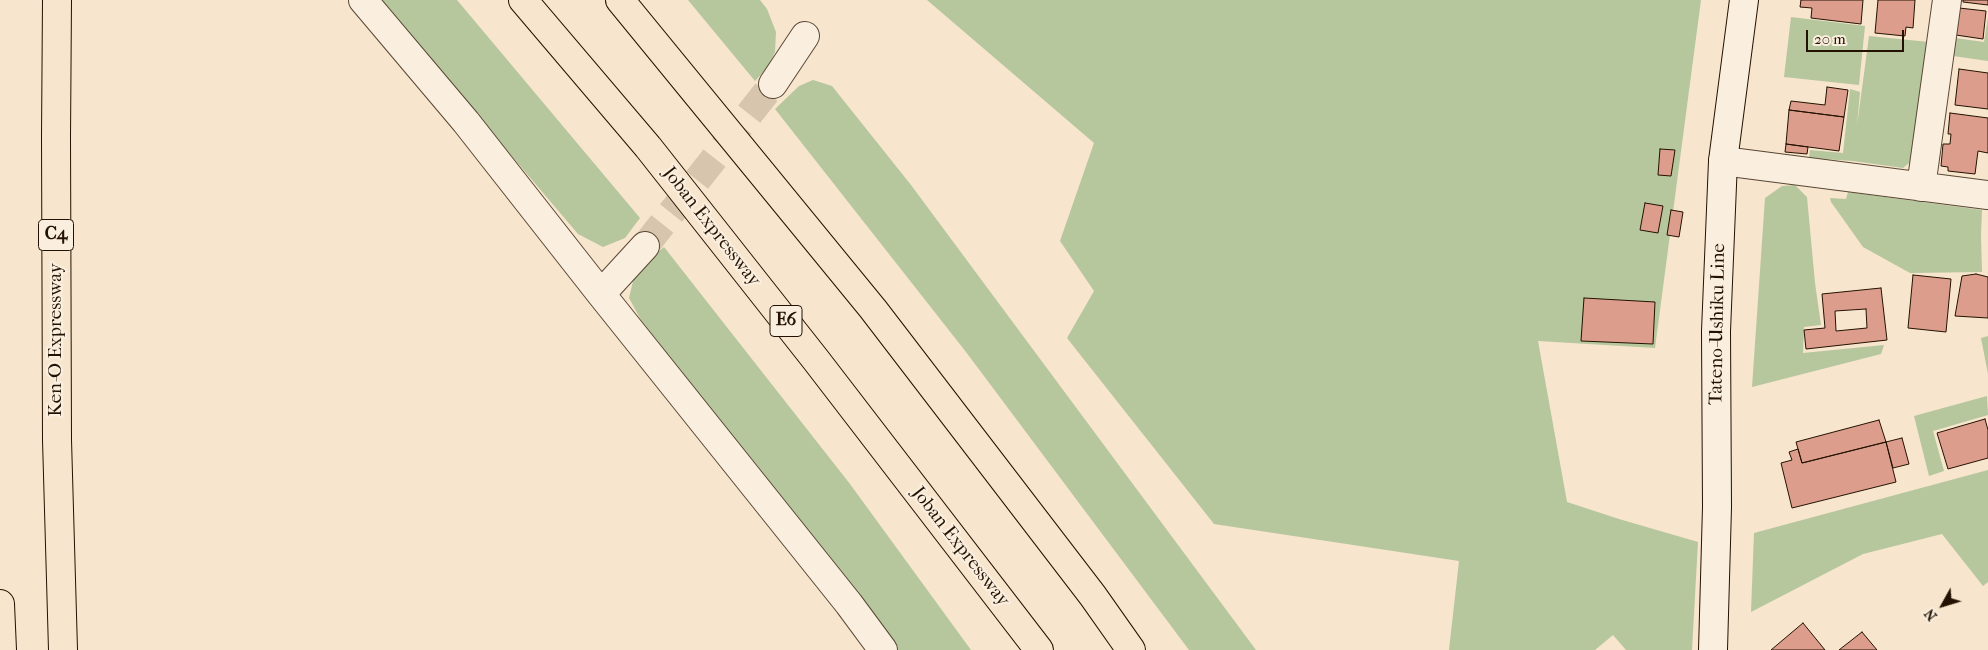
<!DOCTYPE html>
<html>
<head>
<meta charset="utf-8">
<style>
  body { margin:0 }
  #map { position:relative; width:1988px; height:650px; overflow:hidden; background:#f7e5cd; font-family:"IM FELL French Canon",serif }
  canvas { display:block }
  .north { position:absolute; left:1918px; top:580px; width:50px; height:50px; -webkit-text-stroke:4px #faeede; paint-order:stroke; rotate:231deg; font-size:14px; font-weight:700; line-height:20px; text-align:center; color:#231201 }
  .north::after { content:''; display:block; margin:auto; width:18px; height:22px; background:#231201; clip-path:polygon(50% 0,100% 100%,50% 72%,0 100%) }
  .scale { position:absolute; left:1806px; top:30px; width:98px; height:22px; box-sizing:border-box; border:2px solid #231201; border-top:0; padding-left:6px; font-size:15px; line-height:18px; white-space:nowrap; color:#231201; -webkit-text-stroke:4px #faeede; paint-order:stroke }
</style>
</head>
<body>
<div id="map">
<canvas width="1988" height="650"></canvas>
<div class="north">N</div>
<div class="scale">20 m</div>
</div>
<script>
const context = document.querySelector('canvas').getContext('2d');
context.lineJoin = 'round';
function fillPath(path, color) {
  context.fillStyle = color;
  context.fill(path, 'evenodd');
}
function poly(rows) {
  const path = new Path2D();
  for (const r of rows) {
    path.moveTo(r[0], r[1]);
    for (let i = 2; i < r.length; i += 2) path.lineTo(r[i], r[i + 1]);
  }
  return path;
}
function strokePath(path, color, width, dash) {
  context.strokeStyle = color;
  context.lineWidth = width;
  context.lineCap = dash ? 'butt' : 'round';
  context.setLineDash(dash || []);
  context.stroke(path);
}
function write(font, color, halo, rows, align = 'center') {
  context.font = font + ' "IM FELL French Canon",serif';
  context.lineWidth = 4.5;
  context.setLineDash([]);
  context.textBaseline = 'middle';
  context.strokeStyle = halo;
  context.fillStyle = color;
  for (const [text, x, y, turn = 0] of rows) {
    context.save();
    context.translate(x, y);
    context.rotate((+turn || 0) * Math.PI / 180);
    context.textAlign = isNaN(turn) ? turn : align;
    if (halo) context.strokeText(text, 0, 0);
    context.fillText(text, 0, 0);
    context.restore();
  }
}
const green = poly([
  [379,0,457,0,640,218,625,238,603,247,578,234],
  [688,0,760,0,767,9,776,32,775,52,768,67,755,81],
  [927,0,1701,0,1655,348,1538,341,1567,502,1619,519,1698,542,1692,650,1626,650,1613,635,1595,650,1449,650,1459,561,1214,524,1067,338,1094,291,1060,241,1094,143],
  [1791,17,1865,26,1859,85,1784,77],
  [1988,17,1988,61,1953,56,1955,38,1984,42],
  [1869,36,1929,42,1914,159,1903,168,1853,161,1809,158,1810,150,1843,153,1850,89,1860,92,1857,126],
  [813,80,832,86,911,185,1256,650,1189,650,966,352,775,109,799,86],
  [1795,185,1807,197,1815,283,1821,325,1804,327,1803,353,1884,345,1881,354,1752,387,1765,198,1782,186],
  [1848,192,1982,210,1981,235,1982,272,1910,273,1863,247,1831,202,1830,198,1846,199],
  [664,247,850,484,971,650,898,650,641,320,629,298,636,269],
  [1988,336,1988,374,1981,338],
  [1987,396,1988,415,1933,431,1944,471,1929,476,1914,416],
  [1988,470,1988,582,1983,586,1942,534,1863,554,1751,612,1754,533]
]);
const pier = poly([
  [31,0,62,0,0,115,0,60]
]);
const building = poly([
  [1801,0,1863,0,1861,24,1811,18,1812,8,1800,7,1801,0],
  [1878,0,1915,0,1913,28,1906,27,1905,36,1875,33,1878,0],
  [1963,0,1988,0,1988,5,1963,2,1963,0],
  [1959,8,1986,11,1983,39,1956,35,1959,8],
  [1959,69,1988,73,1988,109,1955,105,1959,69],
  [1827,87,1848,90,1844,117,1789,110,1791,101,1825,105,1827,87],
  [1789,110,1844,117,1839,151,1786,144,1789,110],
  [1950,113,1988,118,1988,153,1978,151,1975,174,1948,171,1948,167,1941,166,1943,144,1950,144,1951,134,1948,134,1950,113],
  [1786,144,1808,147,1807,154,1785,152,1786,144],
  [1660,149,1675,150,1671,176,1658,175,1660,149],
  [1645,203,1663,206,1658,233,1640,230,1645,203],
  [1671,210,1683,212,1679,237,1667,235,1671,210],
  [1976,274,1988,277,1988,318,1955,316,1962,276,1976,274],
  [1913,275,1951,279,1946,332,1908,328,1913,275],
  [1881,288,1887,340,1806,349,1804,330,1825,328,1822,294,1881,288],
  [1866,309,1867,328,1836,331,1835,311,1866,309],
  [1584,298,1655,302,1653,344,1581,341,1584,298],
  [1985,419,1988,430,1988,458,1948,469,1937,433,1985,419],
  [1879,420,1886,442,1802,463,1796,442,1879,420],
  [1902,438,1909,464,1893,468,1886,442,1902,438],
  [1886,442,1896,482,1792,508,1781,463,1792,460,1789,452,1798,449,1802,463,1886,442],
  [1803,623,1825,650,1771,650,1803,623],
  [1862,632,1877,650,1839,650,1862,632]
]);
const minorTunnel = poly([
  [645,246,773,84]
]);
const minor = poly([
  [363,0,466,122,601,294,849,604,883,650],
  [773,84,805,36],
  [1723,161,1988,195],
  [1921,187,1947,0],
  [601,294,645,246]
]);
const secondary = poly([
  [1713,650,1717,507,1716,331,1723,161,1744,0]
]);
const motorway = poly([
  [57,0,56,137,57,440,63,650],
  [523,0,648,147,816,360,1039,650],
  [620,0,873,309,1093,596,1131,650],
  [0,604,2,650]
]);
const shields = [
  [56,235,35],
  [786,321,32]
];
const shieldNames = [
  ["C4",56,235],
  ["E6",786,321]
];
const streetNames = [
  ["Joban Expressway",711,227,52],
  ["Tateno-Ushiku Line",1718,324,-89],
  ["Ken-O Expressway",56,340,-90],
  ["Joban Expressway",960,547,52]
];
fillPath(green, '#b6c69d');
fillPath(pier, '#f7e5cd');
fillPath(building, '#dd9d8c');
strokePath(building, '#231201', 1);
strokePath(minorTunnel, '#d7c5ae', 28, [28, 14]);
strokePath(minor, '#584734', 30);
strokePath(secondary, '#231201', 30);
strokePath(motorway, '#231201', 30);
strokePath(minor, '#faeede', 28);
strokePath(secondary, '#faeede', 28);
strokePath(motorway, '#f7e5cd', 28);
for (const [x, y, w] of shields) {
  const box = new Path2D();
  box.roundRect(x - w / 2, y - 15.5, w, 31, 4);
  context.fillStyle = '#faeede';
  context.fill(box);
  strokePath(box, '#231201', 1);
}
write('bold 18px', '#231201', null, shieldNames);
write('19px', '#231201', '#faeede', streetNames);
</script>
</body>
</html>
